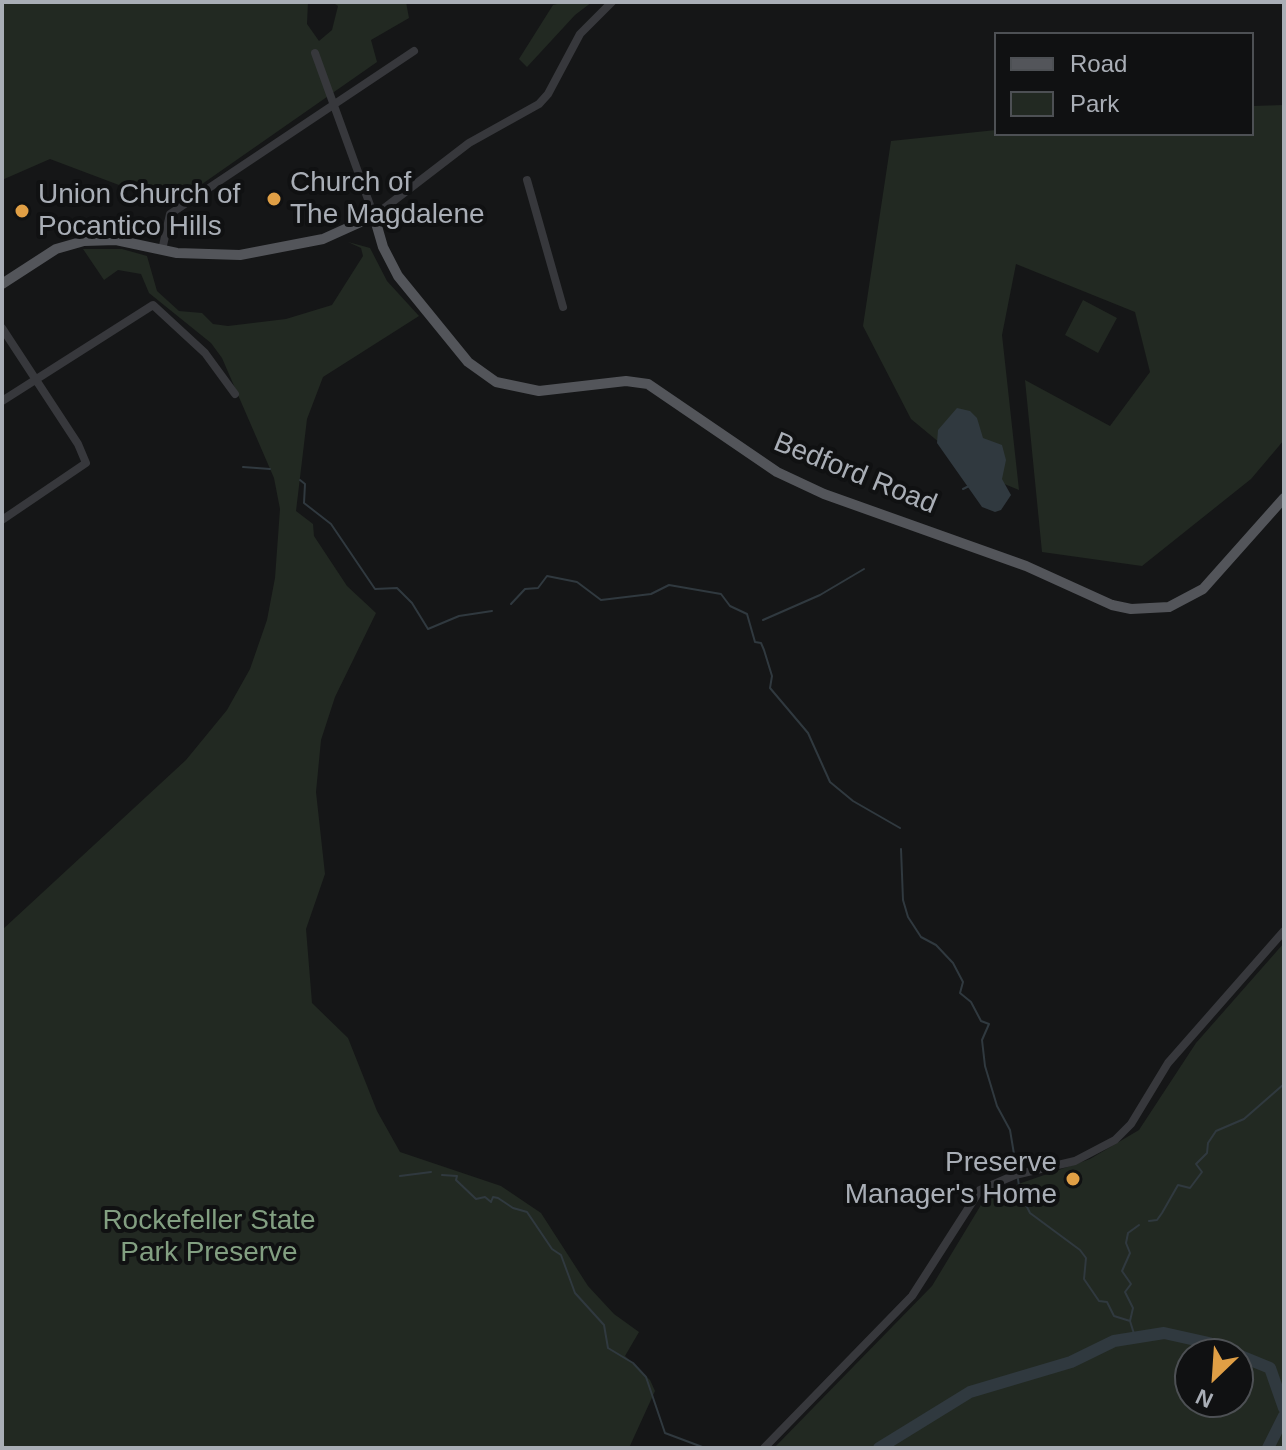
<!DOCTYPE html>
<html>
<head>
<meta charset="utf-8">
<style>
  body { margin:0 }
  #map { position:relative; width:1286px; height:1450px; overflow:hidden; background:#151617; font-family:Helvetica,sans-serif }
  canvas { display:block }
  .frame { position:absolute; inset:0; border:4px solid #a9aeb6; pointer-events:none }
  .legend { position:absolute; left:994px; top:32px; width:260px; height:104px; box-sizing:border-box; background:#101112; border:2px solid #4d5054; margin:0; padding:10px 14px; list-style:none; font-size:24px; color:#a9aeb6 }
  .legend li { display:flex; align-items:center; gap:16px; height:40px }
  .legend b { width:40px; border:2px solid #4d5054 }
  .north { position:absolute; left:1174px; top:1338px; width:80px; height:80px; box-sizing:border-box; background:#101112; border:2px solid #4d5054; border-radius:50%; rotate:205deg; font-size:22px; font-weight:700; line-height:32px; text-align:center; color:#a9aeb6 }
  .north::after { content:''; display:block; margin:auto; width:28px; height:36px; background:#e09f45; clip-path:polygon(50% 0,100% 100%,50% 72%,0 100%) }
</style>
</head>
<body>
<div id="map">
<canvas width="1286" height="1450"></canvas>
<div class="frame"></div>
<ul class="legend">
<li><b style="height:10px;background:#53555a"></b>Road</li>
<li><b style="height:22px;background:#222922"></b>Park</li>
</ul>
<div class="north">N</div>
</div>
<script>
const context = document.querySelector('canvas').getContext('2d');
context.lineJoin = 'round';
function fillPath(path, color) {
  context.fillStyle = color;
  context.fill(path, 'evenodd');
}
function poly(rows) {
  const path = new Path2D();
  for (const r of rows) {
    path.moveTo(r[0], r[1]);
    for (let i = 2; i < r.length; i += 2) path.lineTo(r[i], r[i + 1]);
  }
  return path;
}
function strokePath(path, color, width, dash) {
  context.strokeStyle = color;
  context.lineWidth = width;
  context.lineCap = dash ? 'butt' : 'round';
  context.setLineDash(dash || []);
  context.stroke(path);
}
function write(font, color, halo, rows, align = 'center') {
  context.font = font + ' Helvetica,sans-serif';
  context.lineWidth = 8;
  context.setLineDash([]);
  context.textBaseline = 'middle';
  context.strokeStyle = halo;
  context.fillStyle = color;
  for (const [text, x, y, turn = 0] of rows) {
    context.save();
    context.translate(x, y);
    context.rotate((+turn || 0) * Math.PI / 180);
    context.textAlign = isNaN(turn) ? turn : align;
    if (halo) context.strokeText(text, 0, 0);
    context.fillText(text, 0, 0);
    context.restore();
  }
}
const green = poly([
  [2,2,308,2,307,24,319,41,332,30,338,6,332,2,406,2,409,18,371,40,377,62,172,205,50,159,2,180],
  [566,2,592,2,575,15,527,67,519,59,553,5],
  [1284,105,1284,440,1251,479,1142,566,1042,552,1025,380,1110,426,1150,372,1135,312,1016,264,1002,335,1019,490,975,472,911,419,863,326,891,141,996,130,996,134,1252,134,1252,106],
  [348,242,370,248,387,281,419,316,323,377,307,419,296,511,313,524,314,536,347,586,376,613,335,697,321,740,316,792,325,874,306,929,312,1003,348,1038,377,1111,400,1152,501,1186,541,1213,588,1286,614,1314,639,1332,625,1356,650,1380,655,1391,629,1448,2,1448,2,930,186,760,227,710,250,669,267,620,275,578,280,509,274,478,222,358,211,343,149,293,141,274,118,270,104,280,83,249,122,249,147,256,157,291,179,311,202,313,213,324,228,326,286,319,332,305,363,256,361,248],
  [1083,300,1117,318,1098,353,1065,335],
  [1284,943,1284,1448,774,1448,932,1286,987,1195,1090,1159,1139,1130,1196,1043],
  [1190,1354,1238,1354,1238,1402,1190,1402]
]);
const water = poly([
  [957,408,970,411,977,418,983,438,1002,445,1006,460,1002,479,1011,495,1001,510,995,512,982,507,937,443,938,430]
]);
const stream = poly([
  [243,467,270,469],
  [300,480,305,484,304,503,331,524,375,589,397,588,412,603,428,629,459,616,492,611],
  [963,489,969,486],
  [511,604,525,589,538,588,547,576,577,582,601,600,651,594,669,585,721,594,730,606,747,614,755,642,761,643,764,650,772,676,770,688,808,733,830,782,853,801,900,828],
  [763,620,820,595,864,569],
  [901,849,903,900,908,917,921,937,936,945,953,963,963,982,960,993,971,1002,981,1021,989,1024,982,1040,985,1066,997,1106,1010,1130,1017,1172],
  [442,1175,457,1176,456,1180,476,1199,485,1197,491,1202,493,1197,498,1198,513,1208,527,1212,552,1249,561,1255,575,1293,604,1325,608,1348,633,1363,646,1377,665,1433,705,1448],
  [400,1176,431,1172],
  [1018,1179,1020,1193,1030,1213,1080,1250,1086,1258,1084,1279,1099,1301,1107,1302,1114,1316,1130,1321,1135,1337],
  [1149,1221,1157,1220,1162,1213,1178,1185,1190,1188,1202,1172,1196,1164,1207,1153,1208,1143,1216,1131,1244,1119,1284,1084],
  [1130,1321,1133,1308,1125,1292,1131,1284,1122,1271,1130,1253,1126,1243,1128,1233,1139,1225]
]);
const river = poly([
  [879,1448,970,1392,1071,1362,1114,1341,1164,1333,1209,1343,1270,1368,1284,1408],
  [1268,1448,1284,1416]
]);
const minor = poly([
  [315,53,374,216,469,143,539,104,548,94,580,34,612,2],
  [527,180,563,307],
  [162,250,170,214,414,51],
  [2,328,78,444,86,463,2,520],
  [2,401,153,305,205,353,235,394],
  [764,1448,912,1296,980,1190,1015,1175,1075,1161,1115,1140,1131,1124,1168,1063,1284,931]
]);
const major = poly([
  [2,284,56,249,84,241,116,240,177,253,240,255,323,239,374,216,383,247,398,276,468,362,496,382,539,391,626,381,648,384,777,472,824,494,1026,566,1112,605,1131,609,1169,607,1203,589,1284,498]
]);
const markers = [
  [274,199,8,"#e09f45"],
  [22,211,8,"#e09f45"],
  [1073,1179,8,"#e09f45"]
];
const poiNames = [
  ["Church of",290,183],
  ["The Magdalene",290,215],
  ["Union Church of",38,195],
  ["Pocantico Hills",38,227],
  ["Preserve",1057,1163,"right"],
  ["Manager's Home",1057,1195,"right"]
];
const streetNames = [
  ["Bedford Road",855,474,22]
];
const parkNames = [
  ["Rockefeller State",209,1221],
  ["Park Preserve",209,1253]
];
fillPath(green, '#222922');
fillPath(water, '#30393f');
strokePath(stream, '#30393f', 2);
strokePath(river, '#30393f', 12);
strokePath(minor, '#37383c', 8);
strokePath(major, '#53555a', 10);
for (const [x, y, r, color] of markers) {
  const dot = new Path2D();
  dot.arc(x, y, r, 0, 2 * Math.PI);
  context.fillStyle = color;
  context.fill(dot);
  strokePath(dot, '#101112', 3);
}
write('28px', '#a9aeb6', '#101112', poiNames, 'left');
write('28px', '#a9aeb6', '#101112', streetNames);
write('28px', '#829f81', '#101112', parkNames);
</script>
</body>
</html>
